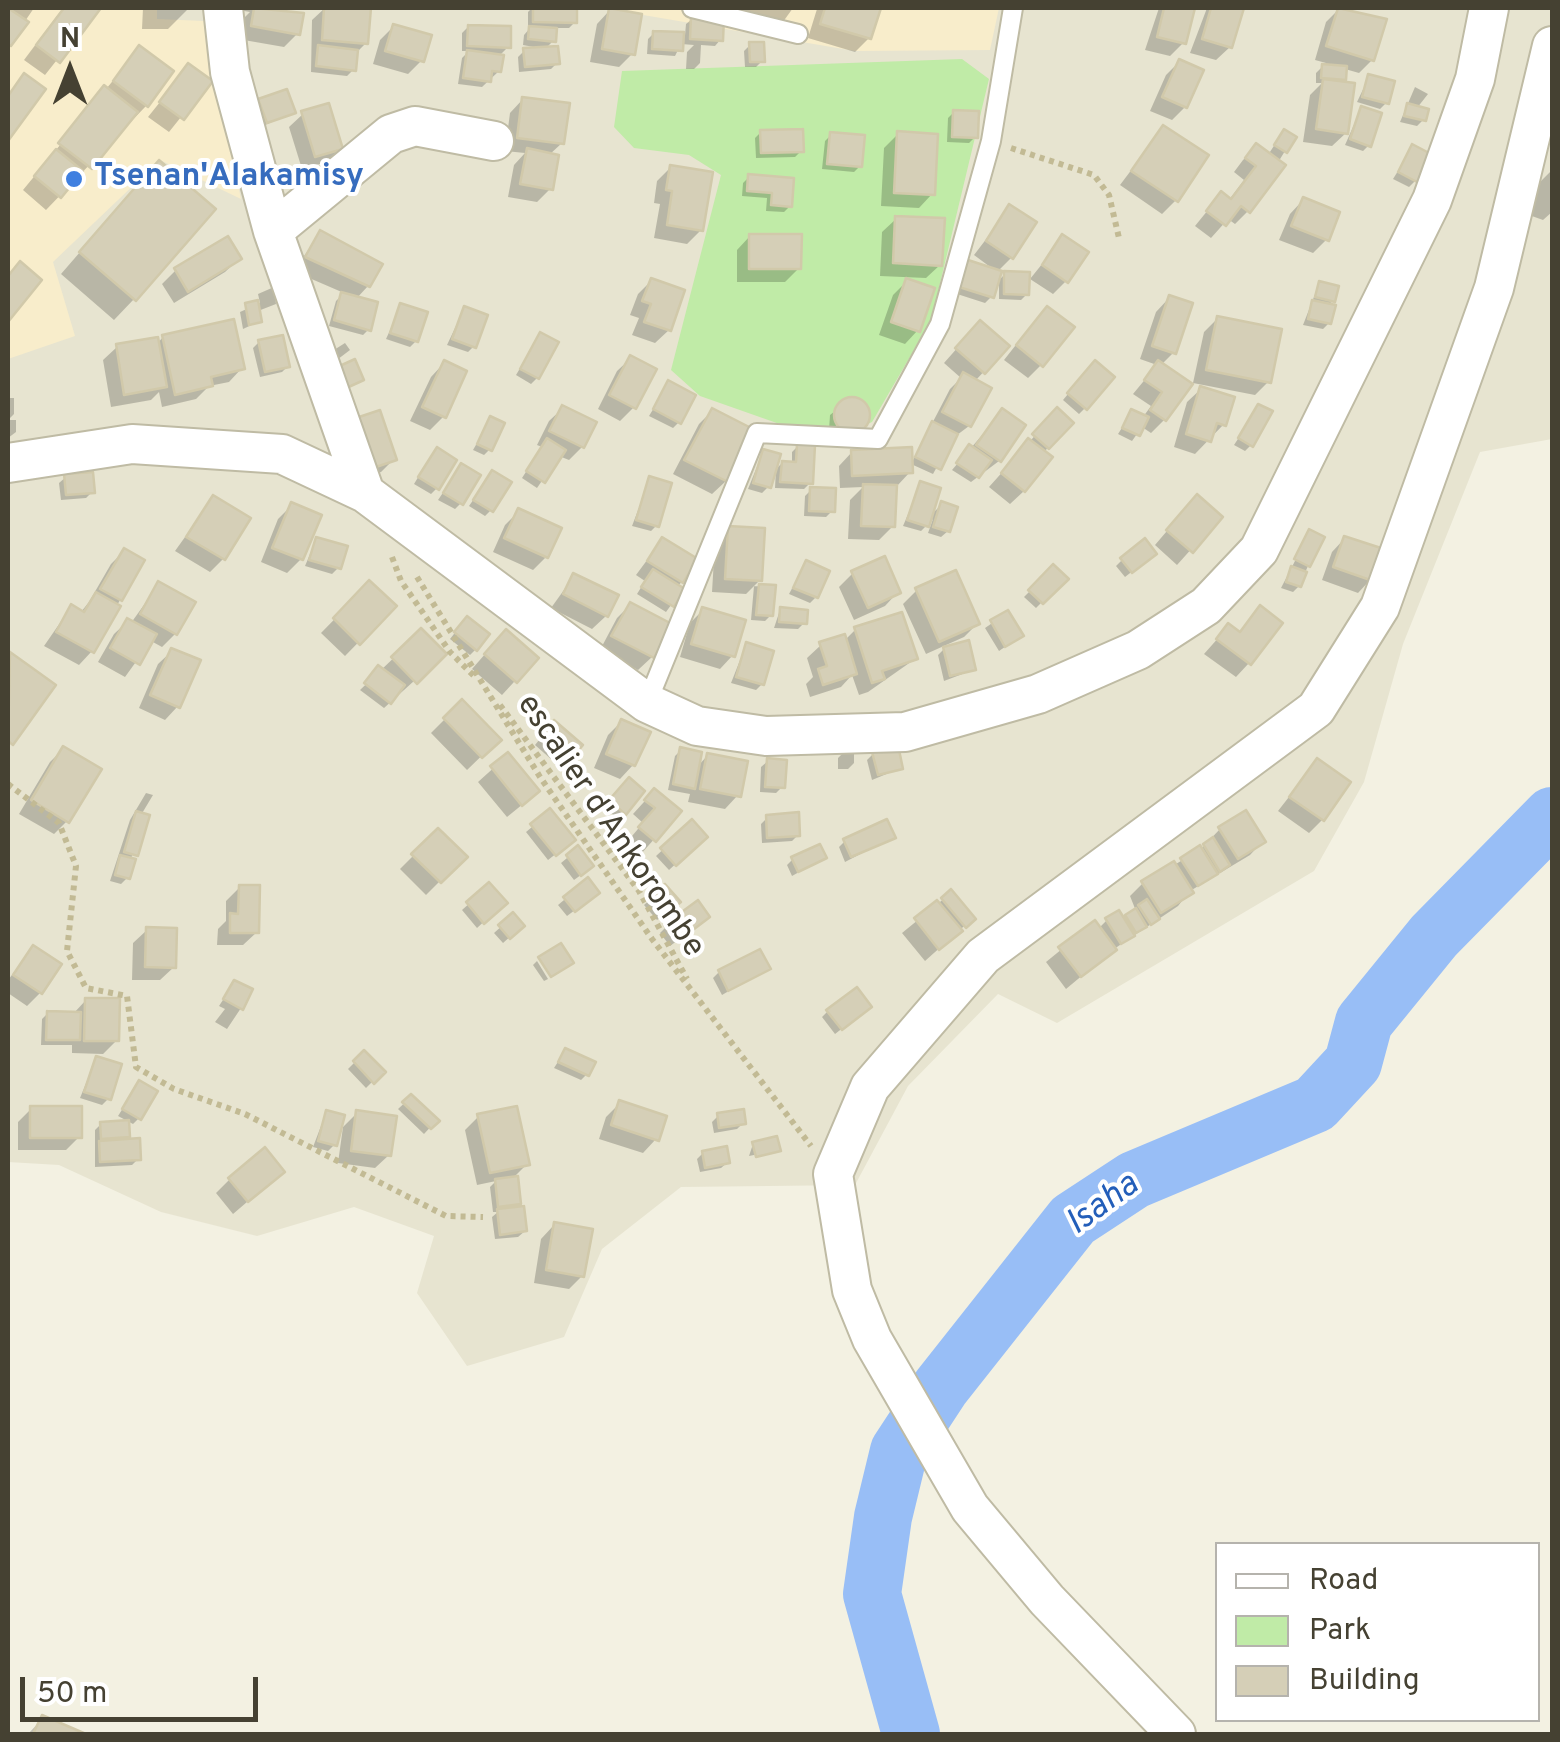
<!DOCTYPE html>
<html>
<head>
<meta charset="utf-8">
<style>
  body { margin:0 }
  #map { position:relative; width:1560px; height:1742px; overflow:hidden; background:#f3f1e2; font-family:Overpass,sans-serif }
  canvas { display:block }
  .frame { position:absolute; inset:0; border:10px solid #454132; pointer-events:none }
  .legend { position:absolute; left:1215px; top:1542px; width:325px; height:180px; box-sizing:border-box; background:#fff; border:2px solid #b5b3ad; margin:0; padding:12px 18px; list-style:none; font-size:30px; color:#454132 }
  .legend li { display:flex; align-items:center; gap:20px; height:50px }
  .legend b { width:50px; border:2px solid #b5b3ad }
  .north { position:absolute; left:20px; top:20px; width:100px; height:100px; -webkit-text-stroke:8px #fff; paint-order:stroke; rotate:0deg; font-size:28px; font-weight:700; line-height:40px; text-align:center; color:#454132 }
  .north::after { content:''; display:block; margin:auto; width:35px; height:45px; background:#454132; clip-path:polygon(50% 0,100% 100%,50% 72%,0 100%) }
  .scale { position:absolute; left:20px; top:1677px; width:238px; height:45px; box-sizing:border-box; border:5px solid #454132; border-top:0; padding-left:12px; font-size:30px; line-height:35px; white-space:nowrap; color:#454132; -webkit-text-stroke:8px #fff; paint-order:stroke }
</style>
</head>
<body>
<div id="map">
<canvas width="1560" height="1742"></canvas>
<div class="frame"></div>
<ul class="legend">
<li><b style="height:12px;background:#fff"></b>Road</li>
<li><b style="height:28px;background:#c0eba7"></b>Park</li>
<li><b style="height:28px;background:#d5cfb7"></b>Building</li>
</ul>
<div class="north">N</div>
<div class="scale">50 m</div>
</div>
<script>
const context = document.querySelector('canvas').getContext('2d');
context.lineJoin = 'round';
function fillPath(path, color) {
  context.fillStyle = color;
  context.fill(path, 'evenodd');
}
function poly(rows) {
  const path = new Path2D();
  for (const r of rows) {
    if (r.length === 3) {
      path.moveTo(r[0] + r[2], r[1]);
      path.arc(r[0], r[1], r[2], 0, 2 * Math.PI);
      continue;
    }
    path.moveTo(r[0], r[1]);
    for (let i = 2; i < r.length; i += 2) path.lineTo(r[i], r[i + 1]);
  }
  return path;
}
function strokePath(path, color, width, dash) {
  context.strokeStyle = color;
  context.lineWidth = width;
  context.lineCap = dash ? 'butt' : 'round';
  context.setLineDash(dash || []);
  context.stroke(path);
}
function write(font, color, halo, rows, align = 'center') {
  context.font = font + ' Overpass,sans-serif';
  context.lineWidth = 8;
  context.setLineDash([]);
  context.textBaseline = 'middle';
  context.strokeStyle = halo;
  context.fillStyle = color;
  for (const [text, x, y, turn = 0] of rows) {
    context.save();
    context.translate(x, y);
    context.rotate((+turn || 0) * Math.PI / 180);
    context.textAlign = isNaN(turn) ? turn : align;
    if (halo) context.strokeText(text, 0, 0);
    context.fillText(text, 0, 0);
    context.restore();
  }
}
const residential = poly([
  [8,8,1552,8,1552,439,1480,452,1403,644,1364,782,1314,871,1057,1023,998,994,908,1086,855,1185,681,1187,602,1249,564,1337,467,1366,417,1293,434,1236,354,1207,257,1236,161,1212,59,1165,8,1162]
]);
const commercial = poly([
  [8,8,157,8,157,19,204,21,241,199,160,160,53,262,75,336,8,359],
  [602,8,999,8,990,50,855,51]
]);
const green = poly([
  [962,59,989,79,931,321,872,422,844,435,808,434,700,396,671,370,721,175,689,155,634,148,614,127,622,71]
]);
const shadow = poly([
  [8,8,34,8,8,46],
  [63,8,98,8,45,75,24,60],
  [143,8,189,8,168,29,142,29],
  [228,8,267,8,301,15,297,34,284,47,238,39,242,20,250,12],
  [325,8,369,11,366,43,355,54,353,70,347,76,311,72,312,20],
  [532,8,575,8,575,22,569,28,555,28,554,40,545,49,557,63,551,69,519,72,518,57,524,51,544,49,523,45,524,35,531,27,528,27,528,12],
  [682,8,793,8,780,26,722,21,721,39,715,46,701,45,700,63,694,69,686,69,687,52,694,45,681,44,675,56,647,54,648,39,654,33,685,35,686,24,703,10],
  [1159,8,1195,8,1183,43,1170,56,1145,50],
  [1207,8,1241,8,1230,47,1216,60,1190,53],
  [1340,8,1384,21,1372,60,1359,73,1345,69,1339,84,1346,133,1332,146,1303,142,1310,95,1322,83,1316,83,1316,73,1326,63,1315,60,1326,22],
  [817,9,872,8,877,9,869,38,855,52,808,38],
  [610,10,632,54,619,67,590,62,597,24],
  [394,26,422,60,408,74,373,64,380,40],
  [468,27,508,47,501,54,499,71,482,87,458,84,462,58,469,51,462,51,462,33],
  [750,45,762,61,756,67,745,67,744,51],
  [139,49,146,106,46,210,23,190],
  [1179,62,1185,107,1172,120,1150,111,1166,75],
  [188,67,209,82,169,132,148,117],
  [1369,77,1386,103,1380,109,1357,102],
  [1415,87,1428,94,1417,108,1423,120,1417,126,1400,122],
  [523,99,562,143,549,155,550,189,537,202,508,197,514,165,525,153,505,151,510,113],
  [259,101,293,112,261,127,253,107],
  [1361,109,1369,145,1363,151,1345,145],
  [954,112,975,137,969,143,947,142,948,118],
  [303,114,340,148,327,162,302,169,289,127],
  [1163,128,1176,200,1162,214,1120,185],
  [761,132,801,151,795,157,756,158,755,138],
  [898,134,932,194,919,208,881,206,884,148],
  [831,135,860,166,854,172,822,169,825,141],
  [1279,138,1285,151,1248,211,1235,224,1228,219,1211,238,1195,226,1221,194,1229,200,1244,180,1234,172,1243,160,1257,146,1268,155],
  [1413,147,1415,181,1409,187,1393,179],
  [671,167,701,230,687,244,654,238,660,204,654,203,657,181],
  [1552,170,1552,212,1543,220,1529,215,1540,182],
  [749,177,792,180,790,206,784,212,766,211,767,198,742,196,743,183],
  [139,184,134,299,114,320,61,274],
  [1303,200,1327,239,1313,253,1279,240,1290,214],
  [1010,208,1012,257,997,272,974,255],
  [896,219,940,265,926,278,880,276,882,232],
  [321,233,368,286,356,299,369,329,363,335,329,326,336,301,344,293,293,271],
  [750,236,799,268,785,282,737,282,737,250],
  [1063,238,1066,281,1053,294,1030,279],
  [239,259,225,272,174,303,162,284,176,270],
  [968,263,991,297,985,303,954,293],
  [1006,273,1027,294,1021,300,999,299,999,280],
  [651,281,669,330,655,343,632,335,639,318,630,315,638,294],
  [907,281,918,330,905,344,879,335,893,295],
  [1319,284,1333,300,1328,306,1329,323,1323,329,1303,325],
  [274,287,276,304,258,311,260,321,243,329,240,312,260,303,258,294],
  [1169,298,1174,352,1161,365,1164,420,1151,433,1142,427,1132,441,1118,434,1132,412,1143,417,1151,406,1133,394,1157,365,1140,359,1156,312],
  [401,306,416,341,410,347,386,339],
  [464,309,474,346,468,352,447,345],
  [1217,319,1268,382,1255,395,1193,383,1204,332],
  [1034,322,1041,365,1028,378,1004,360],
  [540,335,537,378,531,384,516,375],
  [163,337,242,368,229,382,209,386,196,399,162,407,159,392,151,400,111,407,103,360,117,347,157,344],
  [967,337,1007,347,975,381,969,426,953,438,933,474,911,464,950,389,961,378,944,363],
  [259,342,288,366,282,372,260,377,253,348],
  [345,343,350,350,325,369,326,355],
  [631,358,634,407,620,421,598,409,617,371],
  [444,363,444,416,430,430,410,421,431,377],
  [1089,369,1085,408,1079,414,1063,400],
  [669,383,679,422,673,428,649,416],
  [1201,389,1224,424,1195,454,1174,447,1187,402],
  [8,398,14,398,14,414,8,420,16,420,16,432,8,438],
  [849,400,867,410,861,430,829,430,830,415],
  [1259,407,1251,445,1245,451,1234,445],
  [563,408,582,447,569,460,559,456,537,488,522,478,542,447,537,445,549,421],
  [712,411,726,481,712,494,673,474,699,424],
  [1057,411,1071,423,1043,453,1024,491,1010,504,989,487],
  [1002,412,999,461,971,482,952,470],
  [360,419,394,459,381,472,362,479,346,433],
  [491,419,490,449,484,455,473,450],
  [798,446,810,483,804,489,775,488,776,469,782,463,792,464,792,452],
  [763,452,768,487,762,493,748,489],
  [852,452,910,472,897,486,893,526,879,540,848,539,850,500,863,487,840,488,839,466],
  [431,456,437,488,431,494,414,484],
  [461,466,461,503,455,509,438,500],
  [492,473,491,510,485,516,469,506],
  [66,477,92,492,86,498,61,500,59,483],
  [650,479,657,525,651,531,632,526],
  [921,484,929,517,942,504,948,531,941,537,928,533,933,519,921,531,903,526],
  [811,490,832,511,826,517,804,516,805,496],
  [213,498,223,559,210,572,175,551],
  [292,505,301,559,287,573,261,562,278,519],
  [519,511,546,557,533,570,493,552,505,525],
  [1184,511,1220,517,1177,565,1155,545],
  [729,528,760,580,746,594,712,592,715,542],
  [1310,532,1308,566,1299,586,1293,592,1281,588],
  [1345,538,1371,579,1358,593,1322,580,1332,552],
  [316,540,338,568,332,574,305,566],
  [662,540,682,582,676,587,682,590,666,612,637,594,645,581,636,575],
  [124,551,120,600,92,651,79,665,44,646,71,607,81,612,89,602,111,564],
  [1148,559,1125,577,1116,566,1122,560],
  [806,563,816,597,810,603,789,594],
  [1053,568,1065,579,1036,608,1024,597],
  [853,573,898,592,885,606,854,620,839,587],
  [574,576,606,616,592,629,551,608],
  [370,583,394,606,345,656,321,633],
  [159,584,175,634,162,647,151,641,125,677,98,662,114,634,128,621,131,623],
  [754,586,773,587,771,615,765,621,751,620],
  [916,591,977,624,964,637,926,654,903,604],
  [630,605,652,657,638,670,600,650,617,618],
  [1261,609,1249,663,1236,677,1204,654,1228,627,1238,634],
  [703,610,733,655,720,669,680,657,690,623],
  [780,610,804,623,798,629,774,628],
  [1007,613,1021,636,999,651,985,628],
  [461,625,476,649,470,655,450,639],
  [856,629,915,659,868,692,859,695,852,675,841,687,810,697,806,684,813,677,807,658,821,645,844,641],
  [421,632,444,654,384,708,360,690],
  [493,645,536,658,502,695,472,669],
  [746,645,762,684,756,690,731,683],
  [945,648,973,670,944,681,938,655],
  [172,651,178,706,165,720,139,708,158,664],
  [10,656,11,743,8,747,8,658],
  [462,702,498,740,467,770,431,733],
  [621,722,633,765,620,779,594,768,608,735],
  [548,729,580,745,560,767,535,745],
  [63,749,67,821,54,834,19,814,50,762],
  [681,750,697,767,708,755,738,795,725,809,688,802,690,794,668,790,675,756],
  [844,752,854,752,854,763,848,769,838,769,838,758],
  [873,754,901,768,872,780,867,760],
  [508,755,523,804,507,817,478,782],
  [768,761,782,787,776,793,760,792,761,767],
  [1317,761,1323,819,1309,833,1278,811],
  [624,786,624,813,618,819,605,808],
  [654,791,678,812,641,854,627,842,643,823,633,814],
  [146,793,153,795,141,815,127,878,121,884,110,881,130,820],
  [550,812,566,846,548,860,526,832],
  [767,818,798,835,792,841,762,843,761,824],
  [692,823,705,837,669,870,656,856],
  [1220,829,1263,841,1250,855,1190,891,1178,906,1114,949,1066,989,1046,962,1094,923,1098,929,1107,920,1123,921,1136,911,1130,896,1143,883,1200,850],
  [438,831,464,857,426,895,400,869],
  [893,837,845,862,839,847,845,841],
  [578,849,585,872,574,880,561,863],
  [824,858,792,876,787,865,793,859],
  [588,880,591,898,567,916,558,905],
  [489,886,504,903,477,928,462,910],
  [240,887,257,932,243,945,217,945,218,929,226,921,226,901],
  [664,887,677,902,657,920,644,905],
  [951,893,972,919,925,961,902,933],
  [513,916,522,926,503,943,494,933],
  [701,923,670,946,660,933,666,927],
  [147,930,174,967,160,980,132,980,133,943],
  [33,948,41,992,27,1006,8,993,8,980],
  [537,961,548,979,544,981,533,965],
  [768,968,722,995,713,978,719,972],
  [234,983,241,1008,227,1029,215,1022,225,1009,219,1006],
  [86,1000,117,1040,103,1054,72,1053,72,1045,41,1045,42,1019,48,1013,73,1014],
  [828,1011,862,1013,835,1034,822,1017],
  [565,1051,587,1074,581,1080,554,1068],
  [364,1053,382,1072,366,1088,348,1069],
  [96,1059,108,1099,102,1105,80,1098],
  [139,1083,139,1118,133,1124,118,1116],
  [411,1097,436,1121,424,1134,398,1109],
  [620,1103,656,1139,643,1153,599,1139,606,1117],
  [31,1109,79,1137,66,1150,18,1150,18,1122],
  [326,1113,334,1145,328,1151,313,1147],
  [357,1113,389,1155,375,1168,338,1163,343,1127],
  [719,1115,743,1123,737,1129,714,1133,712,1122],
  [479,1116,527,1164,515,1176,525,1231,518,1237,495,1239,492,1217,498,1212,493,1212,490,1187,496,1181,477,1185,465,1130],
  [126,1123,127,1142,138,1159,132,1165,95,1167,95,1130,101,1124],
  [753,1144,778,1150,749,1156],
  [703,1153,728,1162,721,1168,700,1172,697,1159],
  [282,1172,233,1214,216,1193,230,1179],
  [554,1225,582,1276,569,1289,534,1283,541,1239],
  [43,1718,80,1734,28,1734]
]);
const river = poly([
  [911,1734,872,1594,883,1517,899,1451,941,1387,1073,1220,1134,1180,1315,1104,1353,1063,1364,1022,1434,936,1552,816]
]);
const building = poly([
  [8,8,29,22,11,46,8,44,8,8],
  [64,8,101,8,60,63,36,45,64,8],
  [254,8,304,13,300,35,251,26,254,8],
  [324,8,371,8,368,44,322,40,324,8],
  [533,8,577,8,577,23,533,22,533,8],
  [609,8,642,14,635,55,602,49,609,8],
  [825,8,881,8,871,39,820,24,825,8],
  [1164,8,1195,8,1186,44,1157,37,1164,8],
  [1211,8,1244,8,1232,48,1202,39,1211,8],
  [1338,8,1387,19,1374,61,1326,46,1338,8],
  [691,16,724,17,723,41,690,39,691,16],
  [393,24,432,35,424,62,385,51,393,24],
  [468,25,511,26,511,48,467,46,468,25],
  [529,26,557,28,556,42,528,39,529,26],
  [653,31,684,32,683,51,652,49,653,31],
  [749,42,764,42,765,62,750,62,749,42],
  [139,45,174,71,148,107,113,81,139,45],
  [318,45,358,50,356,71,316,66,318,45],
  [558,46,560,64,525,67,523,48,558,46],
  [467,50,504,55,501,72,492,71,491,82,463,78,467,50],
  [1179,59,1204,70,1187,108,1162,97,1179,59],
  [188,63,213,81,184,120,159,102,188,63],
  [1322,64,1347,66,1346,80,1321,78,1322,64],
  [24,73,46,89,8,141,8,96,24,73],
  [1368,74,1395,81,1389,104,1362,97,1368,74],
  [1323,79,1355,83,1348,134,1316,129,1323,79],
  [104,85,138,112,92,169,58,143,104,85],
  [287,89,296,113,267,123,258,99,287,89],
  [522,97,570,103,564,144,517,138,522,97],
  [329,103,343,149,315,157,301,111,329,103],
  [1407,103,1429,109,1426,121,1404,116,1407,103],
  [1361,106,1382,113,1371,147,1350,139,1361,106],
  [953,110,979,111,978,138,952,137,953,110],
  [1163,125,1209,155,1178,202,1131,171,1163,125],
  [803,129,804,152,761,153,760,130,803,129],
  [1284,129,1297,137,1287,153,1274,145,1284,129],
  [897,131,938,134,935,195,894,193,897,131],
  [830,132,865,135,862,167,827,164,830,132],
  [1256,143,1286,165,1250,213,1241,206,1226,226,1206,211,1221,191,1231,199,1256,166,1245,158,1256,143],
  [1412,144,1431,154,1417,182,1398,172,1412,144],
  [527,148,559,155,553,190,520,184,527,148],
  [56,149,83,171,61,198,34,176,56,149],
  [159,160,216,209,136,301,79,252,159,160],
  [670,165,713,172,703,231,667,225,672,191,666,190,670,165],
  [748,174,794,178,792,207,771,205,772,193,747,191,748,174],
  [1303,197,1340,212,1329,241,1291,226,1303,197],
  [1009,204,1037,222,1013,259,986,241,1009,204],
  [895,216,945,218,942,266,893,263,895,216],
  [320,230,383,264,370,287,305,257,320,230],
  [749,234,802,234,801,269,749,269,749,234],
  [1062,234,1089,252,1068,283,1042,265,1062,234],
  [228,236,242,259,188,292,174,268,228,236],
  [968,260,1002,271,994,298,959,287,968,260],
  [20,261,42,280,8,322,8,276,20,261],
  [1004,271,1030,272,1029,295,1004,294,1004,271],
  [651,278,685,290,671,331,644,322,651,304,642,301,651,278],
  [906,278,935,288,920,332,891,322,906,278],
  [1319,281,1339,286,1335,302,1315,297,1319,281],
  [341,292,378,302,371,331,334,320,341,292],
  [1169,295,1193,303,1176,354,1152,346,1169,295],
  [258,300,262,322,249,325,245,303,258,300],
  [1312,300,1336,305,1331,324,1308,319,1312,300],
  [400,303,428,312,418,342,390,333,400,303],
  [464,306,488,315,476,348,452,339,464,306],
  [1047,306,1075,327,1043,367,1016,345,1047,306],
  [1217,316,1282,329,1271,383,1206,370,1217,316],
  [234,319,245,369,211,377,213,386,175,395,162,335,234,319],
  [980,320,1010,346,985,374,955,348,980,320],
  [540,332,559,342,539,379,520,369,540,332],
  [283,335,290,367,265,372,258,340,283,335],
  [158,337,167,387,124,395,116,344,158,337],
  [630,355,657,369,636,409,609,395,630,355],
  [355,359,364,380,342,390,333,369,355,359],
  [444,360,467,371,446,418,422,407,444,360],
  [1095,360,1115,377,1087,410,1067,393,1095,360],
  [1158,360,1193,384,1166,421,1150,410,1162,392,1144,380,1158,360],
  [963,372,992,388,971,427,942,412,963,372],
  [668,380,696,395,681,424,653,409,668,380],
  [1200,386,1235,397,1226,426,1217,423,1211,442,1186,434,1200,386],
  [852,415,18],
  [1258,404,1273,411,1253,447,1238,438,1258,404],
  [562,405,597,422,584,448,549,431,562,405],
  [1057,407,1074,423,1049,449,1032,434,1057,407],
  [712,408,755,430,728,482,684,460,712,408],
  [1002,408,1026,425,1001,462,976,445,1002,408],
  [1131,409,1149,417,1140,436,1122,428,1131,409],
  [380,410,397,460,376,467,359,417,380,410],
  [490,416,505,423,492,451,477,444,490,416],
  [932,421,958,434,941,470,915,457,932,421],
  [547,438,566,450,545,483,526,471,547,438],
  [1028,438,1053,457,1025,492,1001,473,1028,438],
  [797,444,815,445,813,484,780,482,782,461,796,462,797,444],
  [969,444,992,460,979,478,956,463,969,444],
  [437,447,457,460,439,490,418,477,437,447],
  [912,447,913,473,852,476,851,450,912,447],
  [763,449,781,454,771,488,753,483,763,449],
  [461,463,481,475,463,505,443,493,461,463],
  [492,470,512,482,493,512,473,500,492,470],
  [93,472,95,493,66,495,64,474,93,472],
  [649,476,672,483,659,527,636,520,649,476],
  [920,481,941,488,929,527,907,520,920,481],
  [863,484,897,485,895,527,861,526,863,484],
  [810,487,836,488,835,512,809,511,810,487],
  [1197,494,1223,517,1193,553,1166,530,1197,494],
  [213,495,251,518,225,560,186,537,213,495],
  [941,501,958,507,950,532,933,527,941,501],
  [291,502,322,515,303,560,272,548,291,502],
  [518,508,562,528,548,558,504,538,518,508],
  [728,526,765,528,762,581,725,579,728,526],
  [1309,529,1325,537,1310,567,1294,559,1309,529],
  [1344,536,1384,549,1373,581,1333,567,1344,536],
  [316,537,348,546,341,569,309,560,316,537],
  [662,537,698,559,683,583,647,561,662,537],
  [1145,538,1157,554,1132,573,1120,558,1145,538],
  [124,548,145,560,122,601,100,589,124,548],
  [885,556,901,593,868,608,851,571,885,556],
  [806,560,830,571,818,598,793,588,806,560],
  [1053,564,1069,579,1043,604,1028,590,1053,564],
  [1291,566,1307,572,1301,587,1286,582,1291,566],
  [653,569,685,589,674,607,641,587,653,569],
  [956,570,980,624,939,642,915,588,956,570],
  [573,573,619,595,608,617,563,594,573,573],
  [369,580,397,606,360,645,333,618,369,580],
  [158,581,196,602,177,635,140,614,158,581],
  [759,584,776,585,773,616,756,615,759,584],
  [96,592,121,606,94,653,56,632,71,604,84,612,96,592],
  [630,602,672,624,654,658,611,636,630,602],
  [1260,605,1283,623,1251,665,1216,639,1228,623,1240,632,1260,605],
  [702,607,746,620,735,657,691,644,702,607],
  [780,607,808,610,807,624,779,622,780,607],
  [1008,610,1024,636,1005,647,990,620,1008,610],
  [902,612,918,659,882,671,885,679,872,683,854,627,902,612],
  [467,616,490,634,477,651,454,632,467,616],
  [127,618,157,634,140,665,110,648,127,618],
  [421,628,447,654,417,684,391,657,421,628],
  [506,629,539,658,517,683,484,654,506,629],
  [845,634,857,674,823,685,818,669,827,666,819,642,845,634],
  [969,640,976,670,950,676,943,647,969,640],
  [746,642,774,651,764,685,736,677,746,642],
  [171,648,201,660,180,708,150,695,171,648],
  [10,652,56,685,13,745,8,741,10,652],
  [378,665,405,685,391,704,364,683,378,665],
  [462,699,502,740,482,758,443,718,462,699],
  [621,719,651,732,635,766,606,754,621,719],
  [554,720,583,745,568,763,539,738,554,720],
  [898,745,903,769,878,775,872,752,898,745],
  [63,746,102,769,69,823,31,800,63,746],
  [680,747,702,752,695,789,673,784,680,747],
  [508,752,540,791,522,806,490,766,508,752],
  [707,753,748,761,741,797,700,789,707,753],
  [767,758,787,760,785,788,765,787,767,758],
  [1317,758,1351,782,1324,821,1289,797,1317,758],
  [629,777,645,791,626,815,609,800,629,777],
  [654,788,682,811,656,842,638,827,655,808,644,800,654,788],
  [550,808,576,840,556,856,530,824,550,808],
  [1246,810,1266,842,1238,859,1218,827,1246,810],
  [136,811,150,815,138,856,124,852,136,811],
  [799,812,800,836,767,838,766,815,799,812],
  [692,819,708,837,676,866,660,848,692,819],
  [887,819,896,838,851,857,843,839,887,819],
  [438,828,468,857,441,883,411,854,438,828],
  [1213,837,1230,865,1220,872,1203,844,1213,837],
  [820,844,827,858,798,872,791,857,820,844],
  [578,845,594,866,581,876,566,855,578,845],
  [1200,845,1218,874,1198,886,1180,858,1200,845],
  [120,855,136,859,130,879,115,875,120,855],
  [1174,861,1194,893,1161,913,1141,881,1174,861],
  [588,877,600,893,575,912,563,897,588,877],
  [489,882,508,903,484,924,466,902,489,882],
  [665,884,681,902,664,916,648,898,665,884],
  [239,885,260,885,259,933,230,933,230,913,238,914,239,885],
  [951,889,976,919,966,928,941,898,951,889],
  [1147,899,1160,919,1151,925,1138,905,1147,899],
  [698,900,710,917,677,942,664,925,698,900],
  [937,900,963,931,939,950,914,918,937,900],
  [1136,908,1147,927,1136,933,1125,915,1136,908],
  [1119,910,1135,936,1121,944,1105,918,1119,910],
  [513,912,525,926,510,939,498,925,513,912],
  [1095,920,1117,950,1081,977,1058,947,1095,920],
  [146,927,177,928,176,968,145,967,146,927],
  [561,943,574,963,551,977,538,957,561,943],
  [33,945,62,964,42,994,13,975,33,945],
  [760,949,771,969,728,991,718,970,760,949],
  [234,980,253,989,243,1010,223,999,234,980],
  [857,987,872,1007,842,1030,826,1010,857,987],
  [85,998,120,998,119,1041,84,1041,85,998],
  [47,1011,81,1012,80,1040,46,1040,47,1011],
  [565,1048,596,1062,589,1076,558,1062,565,1048],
  [364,1050,386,1072,374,1084,353,1061,364,1050],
  [96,1056,122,1064,111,1100,84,1092,96,1056],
  [139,1080,158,1091,141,1120,122,1109,139,1080],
  [411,1094,440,1121,431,1129,402,1102,411,1094],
  [619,1100,667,1116,659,1141,611,1125,619,1100],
  [30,1106,82,1106,82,1138,30,1138,30,1106],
  [517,1106,530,1165,490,1173,477,1114,517,1106],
  [744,1109,746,1124,719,1128,717,1113,744,1109],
  [326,1110,345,1115,337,1146,318,1141,326,1110],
  [356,1110,397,1116,391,1156,351,1151,356,1110],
  [129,1120,130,1137,101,1139,100,1122,129,1120],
  [777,1136,781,1151,756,1157,752,1142,777,1136],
  [140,1138,141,1160,100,1162,99,1141,140,1138],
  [727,1146,730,1163,705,1168,702,1151,727,1146],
  [265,1147,285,1172,248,1202,228,1178,265,1147],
  [518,1176,521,1204,498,1207,495,1179,518,1176],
  [524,1206,527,1231,500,1235,497,1209,524,1206],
  [554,1222,593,1229,584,1277,546,1270,554,1222],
  [42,1715,86,1734,33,1734,42,1715]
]);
const path = poly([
  [1011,148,1094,175,1109,195,1119,238],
  [392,557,401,581,450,652,475,677],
  [417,577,540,777,652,939,811,1146],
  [500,705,639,891,687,979],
  [8,784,59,823,76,866,67,951,86,988,127,996,136,1067,174,1089,245,1114,446,1216,483,1217]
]);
const lane = poly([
  [692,8,798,34],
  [647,703,757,433,878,439,940,324,991,141,1013,8]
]);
const street = poly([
  [223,8,230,72,273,231,365,493],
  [273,231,391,134,415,126,494,141],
  [8,463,132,444,282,454,365,493,647,703,697,726,766,736,905,732,1038,694,1138,650,1206,606,1259,550,1432,200,1475,79,1489,8],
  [1176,1734,1047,1600,970,1508,872,1339,852,1290,833,1174,870,1087,983,956,1316,709,1380,607,1494,288,1552,46]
]);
const markers = [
  [74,179,10,"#3f7fe0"]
];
const shopNames = [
  ["Tsenan'Alakamisy",94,179]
];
const streetNames = [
  ["escalier d'Ankorombe",609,827,56]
];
const waterNames = [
  ["Isaha",1104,1206,-36]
];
fillPath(residential, '#e7e4d0');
fillPath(commercial, '#f8edcb');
fillPath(green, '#c0eba7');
fillPath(shadow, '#0003');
strokePath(river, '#98bef6', 58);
fillPath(building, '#d5cfb7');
strokePath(building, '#d1c9aa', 2.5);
strokePath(lane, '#bfbba4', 22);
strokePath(street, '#bfbba4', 42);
strokePath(path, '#c2ba94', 6, [5, 5]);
strokePath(lane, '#fff', 18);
strokePath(street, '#fff', 38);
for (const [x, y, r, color] of markers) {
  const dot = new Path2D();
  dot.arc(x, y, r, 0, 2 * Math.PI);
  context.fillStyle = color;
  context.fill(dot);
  strokePath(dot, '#fff', 4);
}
write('bold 32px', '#366cbe', '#fff', shopNames, 'left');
write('32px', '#454132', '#fff', streetNames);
write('italic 35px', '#235eb9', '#fff', waterNames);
</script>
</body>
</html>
